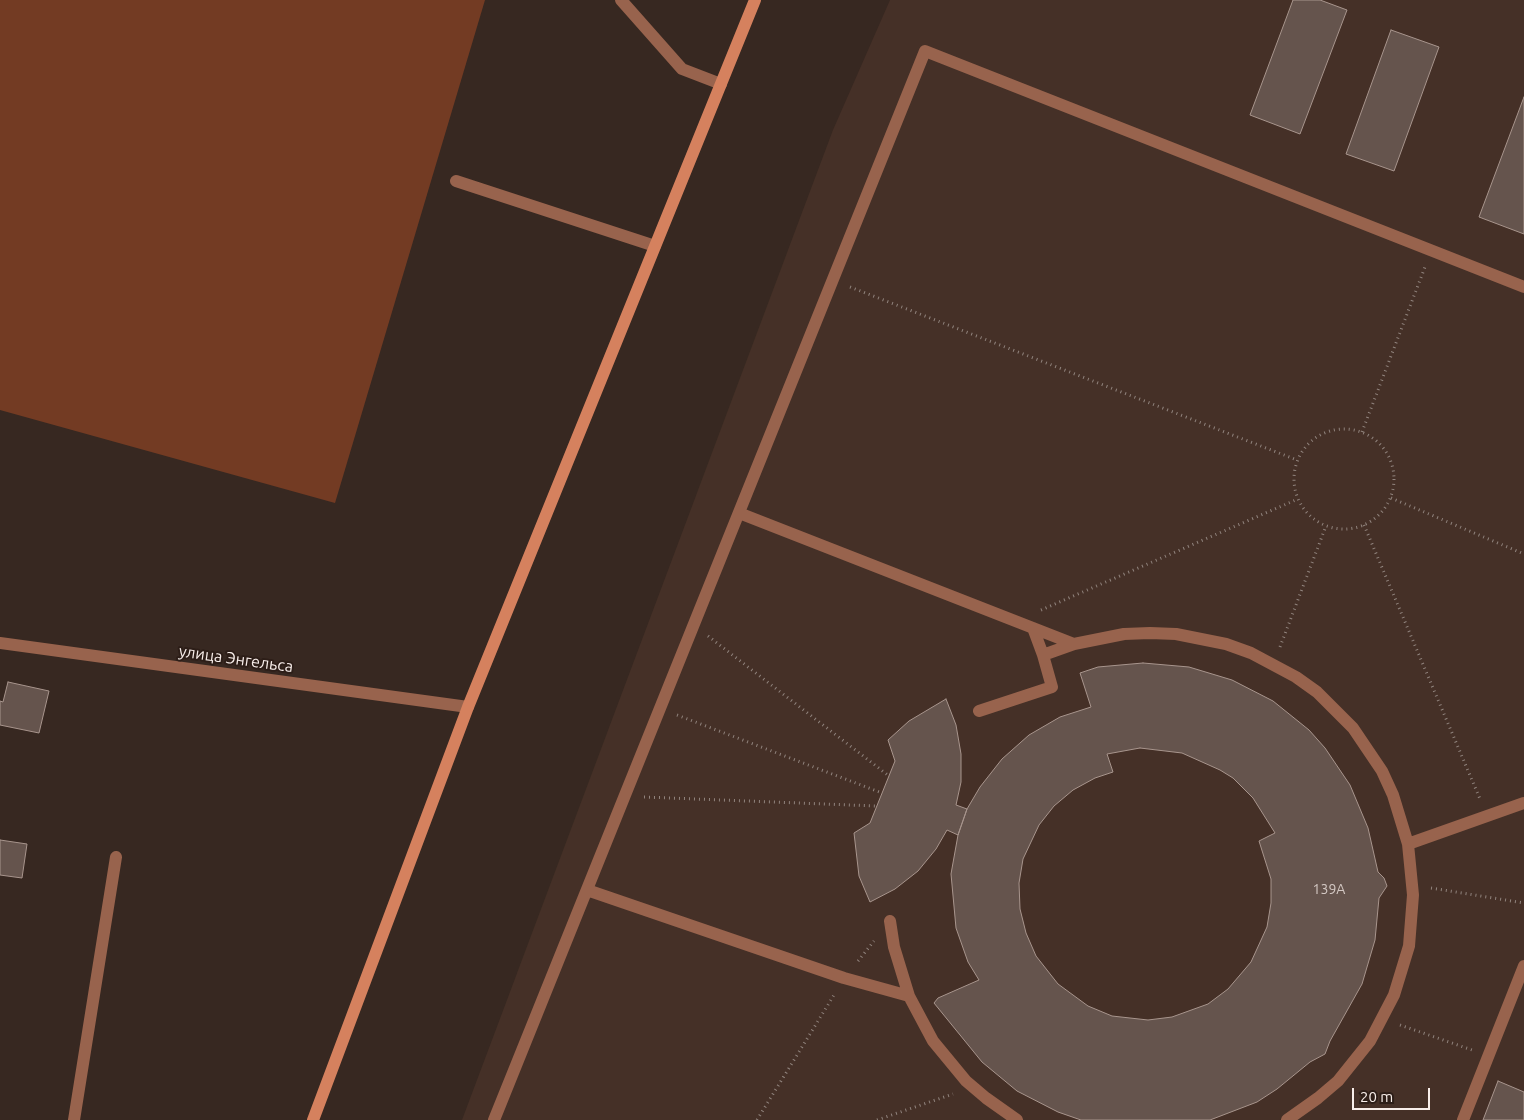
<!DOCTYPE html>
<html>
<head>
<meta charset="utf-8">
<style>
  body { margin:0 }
  #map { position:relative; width:1524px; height:1120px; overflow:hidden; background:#372821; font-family:Ubuntu,sans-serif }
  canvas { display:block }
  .scale { position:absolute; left:1352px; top:1088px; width:78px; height:22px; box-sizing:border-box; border:2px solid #f8eeea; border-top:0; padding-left:6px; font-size:15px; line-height:18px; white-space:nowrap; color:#f8eeea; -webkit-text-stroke:4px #2d1e18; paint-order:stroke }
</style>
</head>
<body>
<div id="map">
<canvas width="1524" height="1120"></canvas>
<div class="scale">20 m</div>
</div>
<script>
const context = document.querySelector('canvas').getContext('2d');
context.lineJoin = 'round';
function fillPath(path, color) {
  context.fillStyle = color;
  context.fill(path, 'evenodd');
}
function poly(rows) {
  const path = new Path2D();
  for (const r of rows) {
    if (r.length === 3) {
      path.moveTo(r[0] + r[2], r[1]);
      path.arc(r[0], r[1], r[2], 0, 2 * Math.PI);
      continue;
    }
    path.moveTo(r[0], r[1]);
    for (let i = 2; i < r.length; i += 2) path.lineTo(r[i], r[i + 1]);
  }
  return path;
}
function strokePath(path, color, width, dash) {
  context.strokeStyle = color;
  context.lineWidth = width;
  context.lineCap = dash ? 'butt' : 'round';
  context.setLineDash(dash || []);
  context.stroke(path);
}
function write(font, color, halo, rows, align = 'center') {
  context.font = font + ' Ubuntu,sans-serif';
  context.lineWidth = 4;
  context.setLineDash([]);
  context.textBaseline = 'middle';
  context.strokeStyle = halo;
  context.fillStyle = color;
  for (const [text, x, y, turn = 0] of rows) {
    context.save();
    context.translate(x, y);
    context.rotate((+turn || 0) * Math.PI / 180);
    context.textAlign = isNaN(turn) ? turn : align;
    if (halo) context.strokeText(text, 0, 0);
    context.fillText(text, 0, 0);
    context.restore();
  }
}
const built = poly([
  [890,0,1524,0,1524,1120,462,1120,833,130]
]);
const green = poly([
  [0,0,485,0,335,503,0,410]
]);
const building = poly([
  [1293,0,1320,0,1347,10,1300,134,1250,115,1293,0],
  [1391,30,1439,47,1394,171,1346,154,1391,30],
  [1524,97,1524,234,1479,217,1524,97],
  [1143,663,1189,667,1232,680,1273,701,1309,730,1325,748,1350,785,1368,828,1378,872,1384,878,1387,886,1379,898,1375,940,1362,984,1330,1041,1325,1054,1310,1062,1277,1089,1257,1102,1210,1120,1081,1120,1058,1112,1017,1091,982,1062,934,1003,938,998,979,980,968,962,956,928,951,874,958,835,967,809,980,787,1002,759,1029,735,1060,717,1091,707,1080,673,1098,667,1143,663],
  [1140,748,1182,753,1220,770,1233,778,1253,798,1275,833,1259,841,1271,879,1271,903,1267,927,1251,962,1228,989,1208,1004,1172,1017,1148,1020,1112,1016,1088,1006,1058,984,1036,956,1026,933,1020,909,1019,883,1023,859,1039,825,1054,806,1073,790,1095,778,1113,772,1107,754,1140,748],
  [8,682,49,691,39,733,0,725,0,701,3,702,8,682],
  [946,699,956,725,961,754,961,782,956,805,967,809,958,835,947,830,936,849,918,871,895,889,870,902,859,876,854,833,870,823,895,761,888,740,909,721,946,699],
  [0,840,27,844,22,878,0,875,0,840],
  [1498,1081,1524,1092,1524,1120,1483,1120,1498,1081]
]);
const path = poly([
  [850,287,1297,460],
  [1344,479,50],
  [1362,432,1425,267],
  [1391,498,1524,554],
  [1364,525,1480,799],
  [1041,610,1298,499],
  [708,636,889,776],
  [1280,647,1326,526],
  [677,715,882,793],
  [644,797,876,806],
  [1431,888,1524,903],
  [858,961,874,941],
  [1400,1025,1472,1050],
  [757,1120,834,995],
  [877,1120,953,1094]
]);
const lane = poly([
  [621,0,682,69,721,84],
  [456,181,655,246],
  [739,513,1074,644,1124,634,1150,633,1176,634,1226,644,1251,653,1296,677,1317,692,1353,728,1382,771,1393,795,1408,844,1413,895,1409,946,1394,995,1370,1041,1338,1081,1318,1098,1287,1120],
  [1033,628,1043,655],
  [979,711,1052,687,1043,655,1074,644],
  [1408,844,1524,803],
  [587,890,844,978,909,996],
  [890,921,894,947,909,996,933,1041,966,1081,986,1098,1017,1120],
  [494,1120,925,51,1524,287],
  [1463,1120,1524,966]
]);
const street = poly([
  [0,643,468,707],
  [74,1120,116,857]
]);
const secondary = poly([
  [313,1120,468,707,755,0]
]);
const numberNames = [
  ["139А",1329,889]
];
const streetNames = [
  ["улица Энгельса",236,659,8]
];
fillPath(built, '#453027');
fillPath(green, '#733b23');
fillPath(building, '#65544d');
strokePath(building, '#a8958d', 1);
strokePath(path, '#91847e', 3, [1, 4]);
strokePath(lane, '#98634d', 12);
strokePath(street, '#98634d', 12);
strokePath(secondary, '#d5815e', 12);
write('14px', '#d3c8c3', null, numberNames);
write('16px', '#f8eeea', '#2d1e18', streetNames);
</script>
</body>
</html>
